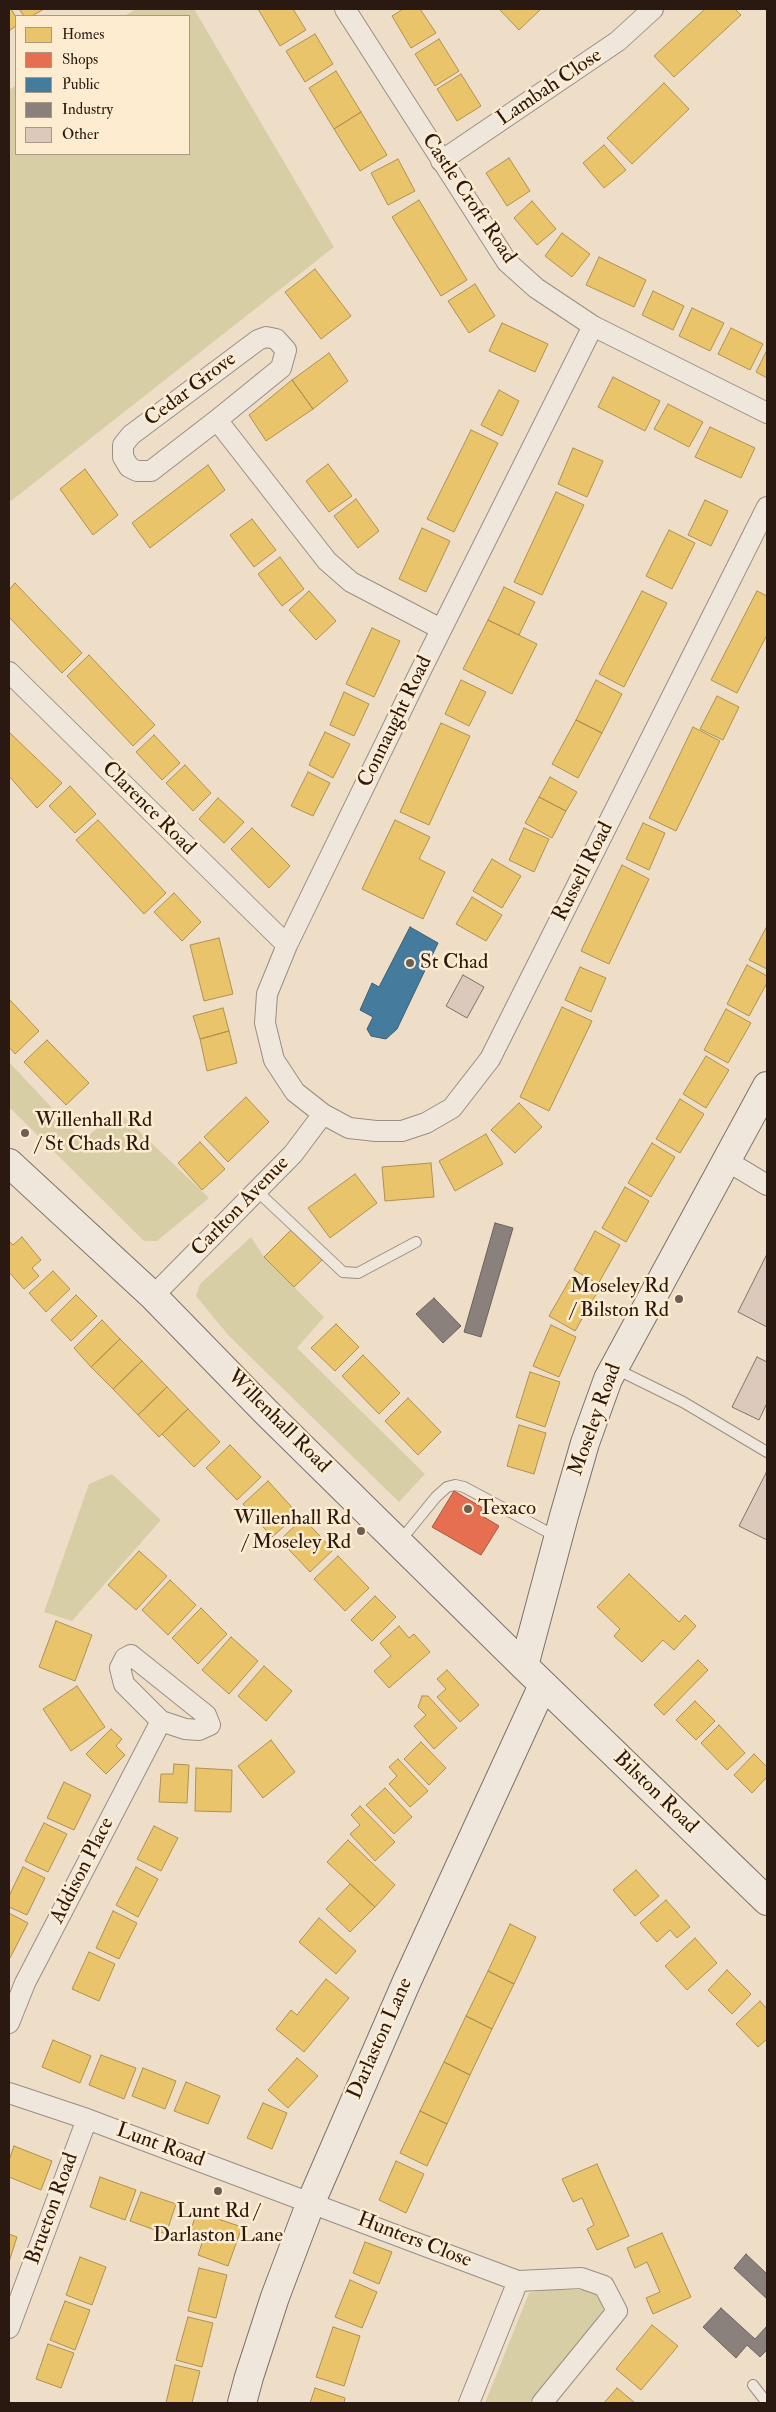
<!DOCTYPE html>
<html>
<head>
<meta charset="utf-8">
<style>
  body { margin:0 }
  #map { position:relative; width:776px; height:2412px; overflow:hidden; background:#eedec8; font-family:"IM FELL Double Pica",serif }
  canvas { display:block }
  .frame { position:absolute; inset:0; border:10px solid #291911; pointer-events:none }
  .legend { position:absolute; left:15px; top:15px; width:175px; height:140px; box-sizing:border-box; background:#feecd1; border:1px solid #a99884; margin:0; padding:6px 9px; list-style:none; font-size:15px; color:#291911 }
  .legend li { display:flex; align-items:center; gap:10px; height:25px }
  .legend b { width:25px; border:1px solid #a99884 }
</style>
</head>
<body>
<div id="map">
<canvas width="776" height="2412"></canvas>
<div class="frame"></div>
<ul class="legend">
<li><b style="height:14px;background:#e9c46a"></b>Homes</li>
<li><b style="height:14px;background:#e76f51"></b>Shops</li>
<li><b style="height:14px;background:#457b9d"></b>Public</li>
<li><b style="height:14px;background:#8a817c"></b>Industry</li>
<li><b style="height:14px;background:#dcc9bb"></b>Other</li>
</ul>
</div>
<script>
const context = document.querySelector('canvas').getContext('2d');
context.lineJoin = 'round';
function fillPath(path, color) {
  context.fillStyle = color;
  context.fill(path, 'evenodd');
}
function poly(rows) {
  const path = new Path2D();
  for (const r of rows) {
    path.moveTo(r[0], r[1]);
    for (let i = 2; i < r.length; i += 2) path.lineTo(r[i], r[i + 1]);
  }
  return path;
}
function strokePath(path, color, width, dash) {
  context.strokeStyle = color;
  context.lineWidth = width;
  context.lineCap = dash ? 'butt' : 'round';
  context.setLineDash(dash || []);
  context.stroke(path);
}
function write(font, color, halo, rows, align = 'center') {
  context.font = font + ' "IM FELL Double Pica",serif';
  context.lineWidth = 5;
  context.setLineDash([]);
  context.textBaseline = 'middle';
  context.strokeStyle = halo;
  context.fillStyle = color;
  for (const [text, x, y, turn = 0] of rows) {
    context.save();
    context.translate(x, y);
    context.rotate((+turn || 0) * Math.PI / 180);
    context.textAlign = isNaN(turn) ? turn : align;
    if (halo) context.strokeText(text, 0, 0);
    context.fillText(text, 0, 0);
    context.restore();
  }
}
const green = poly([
  [136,9,194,9,334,247,11,501,9,497,9,90,16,85,16,154,189,154,189,16,124,16],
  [9,1062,83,1141,117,1110,209,1198,157,1241,144,1241,9,1107],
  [251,1237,264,1257,324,1317,297,1348,425,1474,399,1502,229,1336,196,1296,200,1284],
  [112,1474,161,1520,72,1621,44,1612,89,1484],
  [544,2290,585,2290,599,2296,604,2306,601,2316,529,2403,485,2403,529,2293]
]);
const homes = poly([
  [9,9,11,9,16,17,16,26,9,31,9,9],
  [19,9,44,9,32,16,24,16,19,9],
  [258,9,293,9,306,30,280,46,258,9],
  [403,9,420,9,436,33,411,48,392,16,403,9],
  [499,9,541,9,519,30,499,9],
  [705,9,735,9,741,15,674,77,654,56,705,9],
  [315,34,333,64,305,82,286,51,315,34],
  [439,39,459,71,435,86,415,54,439,39],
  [336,71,361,112,334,129,309,88,336,71],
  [461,74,481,106,457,121,437,89,461,74],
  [664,83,689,109,632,164,607,138,664,83],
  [361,112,387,155,360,171,334,129,361,112],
  [604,145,626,170,604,188,583,163,604,145],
  [509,158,530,191,507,206,486,173,509,158],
  [398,159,415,191,388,205,371,173,398,159],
  [419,200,467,280,441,296,392,217,419,200],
  [532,201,556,229,537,245,514,218,532,201],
  [562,233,590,254,572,277,545,256,562,233],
  [599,257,646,280,634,307,586,285,599,257],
  [315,269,351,316,321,339,285,292,315,269],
  [475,284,495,316,469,333,448,301,475,284],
  [653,291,684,306,673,330,642,315,653,291],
  [692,308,724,323,710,351,679,336,692,308],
  [502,323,548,344,535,372,489,351,502,323],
  [731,328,763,344,750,370,718,354,731,328],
  [767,350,767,378,756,372,767,350],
  [329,353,348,381,313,409,292,380,329,353],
  [613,377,660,401,645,431,598,407,613,377],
  [292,380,313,409,266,441,249,415,292,380],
  [499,390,519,401,502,436,481,425,499,390],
  [668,404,703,422,689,447,654,429,668,404],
  [710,427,755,448,741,478,695,457,710,427],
  [471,430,498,443,454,532,427,519,471,430],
  [573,448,603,461,587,497,558,484,573,448],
  [328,464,352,496,329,512,306,481,328,464],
  [208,465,225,490,150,548,132,523,208,465],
  [85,469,118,515,93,535,60,489,85,469],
  [556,492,584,505,542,595,514,582,556,492],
  [356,499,379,531,358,548,334,516,356,499],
  [705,500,728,511,711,546,688,535,705,500],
  [252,519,276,550,254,567,230,535,252,519],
  [422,528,450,541,426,592,399,579,422,528],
  [669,530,695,543,672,589,646,576,669,530],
  [280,557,304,589,282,606,258,574,280,557],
  [15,583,82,653,62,673,9,617,9,590,15,583],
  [504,587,535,602,519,635,488,620,504,587],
  [309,591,336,621,316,640,289,610,309,591],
  [642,591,667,603,624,687,599,674,642,591],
  [757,591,767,596,767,635,737,693,711,680,757,591],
  [488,620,537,644,512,694,463,669,488,620],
  [372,628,400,641,374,697,346,684,372,628],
  [89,655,155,725,133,746,67,676,89,655],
  [461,680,486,692,469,726,445,714,461,680],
  [596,680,622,694,602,733,576,720,596,680],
  [344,692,369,704,354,736,330,725,344,692],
  [717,696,739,707,723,740,700,729,717,696],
  [576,720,602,733,578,778,552,764,576,720],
  [441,723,470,736,429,825,400,812,441,723],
  [693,727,720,741,676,831,649,818,693,727],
  [9,732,62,783,37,808,9,776,9,732],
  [325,732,350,744,333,778,309,765,325,732],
  [154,735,180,763,162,780,136,752,154,735],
  [185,765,211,793,193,811,166,783,185,765],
  [308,772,330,783,313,816,291,806,308,772],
  [550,777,577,792,566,811,539,797,550,777],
  [70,786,96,814,75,833,49,806,70,786],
  [539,797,566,811,552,838,525,823,539,797],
  [218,798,244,822,224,843,199,819,218,798],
  [98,820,166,893,144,914,76,840,98,820],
  [395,820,430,837,419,859,445,872,423,919,362,889,395,820],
  [643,823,665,833,649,870,626,859,643,823],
  [252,828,290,866,269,888,231,849,252,828],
  [524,828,549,839,534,872,509,860,524,828],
  [492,859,521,876,502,908,473,891,492,859],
  [622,865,649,879,609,964,581,951,622,865],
  [174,893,201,922,182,941,154,912,174,893],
  [472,897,502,915,486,941,456,924,472,897],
  [767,926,767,969,749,960,767,926],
  [219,938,233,994,204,1001,190,945,219,938],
  [747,965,767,976,767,983,749,1016,727,1004,747,965],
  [580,967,606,978,591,1012,565,1000,580,967],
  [9,999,39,1031,15,1054,9,1047,9,999],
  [562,1007,592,1021,549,1111,520,1097,562,1007],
  [223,1008,229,1031,200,1039,193,1016,223,1008],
  [726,1009,751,1023,728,1063,704,1050,726,1009],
  [229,1031,237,1063,207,1071,200,1039,229,1031],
  [47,1040,89,1083,66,1105,24,1062,47,1040],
  [706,1056,729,1070,706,1108,683,1094,706,1056],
  [246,1097,269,1122,228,1162,204,1137,246,1097],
  [680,1099,704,1114,680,1153,656,1139,680,1099],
  [519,1103,542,1127,515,1153,491,1130,519,1103],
  [486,1134,503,1164,455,1191,439,1161,486,1134],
  [200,1142,225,1169,202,1190,178,1163,200,1142],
  [652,1143,675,1157,651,1197,628,1183,652,1143],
  [431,1163,434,1197,385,1201,382,1167,431,1163],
  [355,1174,377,1203,330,1238,308,1208,355,1174],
  [625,1187,649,1201,626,1242,602,1228,625,1187],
  [292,1229,322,1260,294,1287,264,1257,292,1229],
  [595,1231,620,1245,598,1284,574,1270,595,1231],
  [22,1237,41,1260,32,1268,39,1276,24,1289,9,1272,9,1241,13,1245,22,1237],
  [53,1271,70,1289,46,1312,29,1293,53,1271],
  [572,1276,598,1291,575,1331,549,1316,572,1276],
  [76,1295,97,1316,71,1341,51,1320,76,1295],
  [102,1320,120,1339,91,1367,74,1348,102,1320],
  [336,1324,359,1347,335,1371,311,1348,336,1324],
  [551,1325,576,1337,559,1377,533,1366,551,1325],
  [120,1339,142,1361,113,1389,91,1367,120,1339],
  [363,1355,400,1393,379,1414,342,1376,363,1355],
  [142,1361,167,1387,138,1415,113,1389,142,1361],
  [530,1372,560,1382,545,1427,516,1417,530,1372],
  [167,1387,188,1409,159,1437,138,1415,167,1387],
  [408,1398,441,1432,418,1455,385,1421,408,1398],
  [188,1409,220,1442,194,1467,162,1434,188,1409],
  [519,1425,546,1433,534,1474,507,1466,519,1425],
  [230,1445,261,1477,237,1500,206,1468,230,1445],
  [268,1481,298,1514,272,1537,243,1504,268,1481],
  [303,1518,333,1550,310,1572,280,1540,303,1518],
  [139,1551,167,1576,136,1610,108,1585,139,1551],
  [338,1556,369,1588,345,1611,314,1579,338,1556],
  [629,1574,679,1622,685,1615,696,1626,674,1650,663,1640,642,1662,614,1636,620,1629,597,1607,629,1574],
  [170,1580,196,1605,168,1635,142,1610,170,1580],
  [375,1596,396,1617,372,1641,351,1620,375,1596],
  [201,1608,227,1634,198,1664,172,1638,201,1608],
  [56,1621,92,1635,75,1681,39,1667,56,1621],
  [399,1626,409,1638,414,1634,430,1652,389,1688,374,1671,391,1656,380,1643,399,1626],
  [231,1637,258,1661,229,1694,202,1670,231,1637],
  [698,1660,708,1670,664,1715,654,1705,698,1660],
  [264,1666,292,1691,266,1721,238,1696,264,1666],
  [447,1670,479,1705,460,1722,437,1697,446,1689,437,1679,447,1670],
  [77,1686,105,1727,71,1751,43,1709,77,1686],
  [422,1696,428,1696,457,1728,434,1749,414,1726,426,1715,418,1707,422,1696],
  [695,1701,715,1721,696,1740,676,1720,695,1701],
  [719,1725,745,1753,727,1770,701,1743,719,1725],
  [111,1729,122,1739,116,1746,125,1755,106,1774,86,1754,111,1729],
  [271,1740,295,1772,263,1798,238,1766,271,1740],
  [421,1742,446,1768,429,1785,404,1759,421,1742],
  [754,1754,767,1767,767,1777,752,1793,734,1775,754,1754],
  [398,1759,428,1791,410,1807,389,1784,397,1776,389,1767,398,1759],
  [174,1764,189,1765,187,1803,159,1802,161,1774,173,1774,174,1764],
  [196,1768,232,1770,231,1812,195,1811,196,1768],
  [64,1782,91,1795,74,1830,47,1818,64,1782],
  [385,1788,412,1817,394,1834,366,1805,385,1788],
  [360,1806,395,1842,375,1861,350,1834,360,1825,351,1815,360,1806],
  [44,1823,67,1834,48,1872,25,1861,44,1823],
  [154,1826,178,1838,161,1871,137,1859,154,1826],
  [348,1840,395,1885,375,1907,327,1862,348,1840],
  [23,1867,45,1878,27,1915,9,1907,9,1896,23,1867],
  [136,1867,158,1879,138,1917,116,1905,136,1867],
  [636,1870,659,1896,635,1916,613,1890,636,1870],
  [350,1884,375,1907,350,1932,326,1909,350,1884],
  [666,1900,690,1927,677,1938,670,1930,657,1942,640,1923,666,1900],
  [113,1911,137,1923,119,1959,96,1948,113,1911],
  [9,1913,28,1923,10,1958,9,1958,9,1913],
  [319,1918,356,1951,336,1974,299,1942,319,1918],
  [510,1924,536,1937,514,1984,488,1971,510,1924],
  [695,1938,717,1963,687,1990,665,1966,695,1938],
  [89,1952,115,1964,99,2001,72,1989,89,1952],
  [727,1970,751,1994,732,2014,708,1990,727,1970],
  [488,1971,514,1984,492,2029,466,2016,488,1971],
  [326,1979,349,1998,304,2052,276,2029,291,2010,297,2015,326,1979],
  [760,2001,767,2009,767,2039,758,2047,736,2024,760,2001],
  [466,2016,492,2029,470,2075,444,2062,466,2016],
  [53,2040,91,2056,80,2083,42,2067,53,2040],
  [101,2055,136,2068,124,2099,89,2085,101,2055],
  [297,2058,318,2076,288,2108,268,2090,297,2058],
  [444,2062,470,2075,447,2124,420,2111,444,2062],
  [143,2068,176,2081,165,2109,132,2096,143,2068],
  [186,2082,220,2096,208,2124,174,2111,186,2082],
  [263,2103,287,2113,272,2149,247,2138,263,2103],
  [420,2111,447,2124,427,2166,400,2153,420,2111],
  [14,2146,52,2161,41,2190,9,2177,9,2160,14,2146],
  [396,2161,424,2174,406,2213,379,2200,396,2161],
  [597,2164,629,2236,597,2250,587,2229,594,2225,582,2198,573,2202,562,2179,597,2164],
  [100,2177,136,2190,125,2220,90,2207,100,2177],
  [141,2192,176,2204,166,2234,130,2221,141,2192],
  [197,2212,242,2227,228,2266,198,2255,205,2234,191,2229,197,2212],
  [662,2233,691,2297,653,2314,646,2298,660,2292,647,2262,635,2268,627,2248,662,2233],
  [9,2234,17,2237,9,2262,9,2234],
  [365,2242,392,2252,379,2284,353,2273,365,2242],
  [80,2257,106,2267,92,2305,66,2295,80,2257],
  [199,2268,227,2275,216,2318,188,2311,199,2268],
  [350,2280,377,2292,362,2328,335,2317,350,2280],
  [65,2301,90,2310,75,2350,50,2340,65,2301],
  [188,2317,213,2323,202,2367,176,2360,188,2317],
  [652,2325,678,2346,641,2390,616,2369,652,2325],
  [333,2327,360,2336,344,2386,316,2377,333,2327],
  [48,2344,74,2353,61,2388,36,2379,48,2344],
  [175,2365,200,2371,192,2403,166,2403,175,2365],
  [315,2388,345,2398,344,2403,310,2403,315,2388],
  [617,2388,635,2403,604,2403,617,2388]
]);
const shops = poly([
  [454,1491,483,1508,479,1514,499,1526,481,1555,432,1527,454,1491]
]);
const public = poly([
  [410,927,438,943,397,1029,386,1039,371,1036,367,1029,373,1017,360,1010,372,983,379,987,410,927]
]);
const industry = poly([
  [495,1223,513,1228,481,1337,464,1332,495,1223],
  [434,1298,461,1326,443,1343,416,1314,434,1298],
  [746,2254,767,2274,767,2299,734,2268,746,2254],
  [721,2308,755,2339,767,2326,767,2350,760,2357,747,2345,736,2358,703,2327,721,2308]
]);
const building = poly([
  [463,975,484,987,467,1018,446,1006,463,975],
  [767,1254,767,1327,738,1312,767,1254],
  [757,1357,767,1362,767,1403,759,1420,732,1407,757,1357],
  [766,1473,767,1474,767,1540,739,1526,766,1473]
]);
const lane = poly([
  [257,1191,343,1272,358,1273,416,1242],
  [614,1368,683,1402,767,1452],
  [400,1541,436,1497,447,1487,455,1485,464,1487,557,1537],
  [753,2385,767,2403]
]);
const street = poly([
  [345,9,507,262,536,288,593,326,767,413],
  [441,161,618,41,653,9],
  [593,326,418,676,287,945,267,994,265,1023,274,1060,295,1092,323,1114,349,1128,376,1131,402,1131,426,1123,452,1108,490,1059,767,507],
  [217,420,151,471,137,471,129,467,123,457,123,445,131,435,258,340,266,337,276,339,286,350,281,368,217,420,327,561,351,582,441,629],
  [9,672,287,945],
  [727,1161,767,1185],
  [153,1296,293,1154,323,1114],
  [131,1655,206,1715,210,1725,199,1730,185,1729,161,1721,124,1684,120,1668,125,1658,131,1655],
  [9,2023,25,1983,161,1721],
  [9,2093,87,2119,518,2281,581,2278,604,2286,617,2311,542,2403],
  [9,2328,87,2119],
  [469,2403,518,2281]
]);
const secondary = poly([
  [9,1163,153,1296,266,1412,524,1666,767,1901],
  [524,1666,564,1516,585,1443,608,1379,767,1086],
  [242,2403,249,2377,275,2297,311,2202,407,1981,543,1685]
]);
const markers = [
  [410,963,5,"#6e5e51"],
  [25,1133,5,"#6e5e51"],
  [679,1299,5,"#6e5e51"],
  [468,1509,5,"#6e5e51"],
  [361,1531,5,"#6e5e51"],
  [218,2191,5,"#6e5e51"]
];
const streetNames = [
  ["Lambah Close",550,88,-34],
  ["Castle Croft Road",468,199,56],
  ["Cedar Grove",191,390,-37],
  ["Connaught Road",396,722,-64],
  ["Clarence Road",148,809,45],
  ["Russell Road",584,872,-63],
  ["Carlton Avenue",241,1207,-46],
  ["Moseley Road",596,1420,-70],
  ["Willenhall Road",278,1422,45],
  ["Bilston Road",655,1793,44],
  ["Addison Place",83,1871,-63],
  ["Darlaston Lane",381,2039,-66],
  ["Lunt Road",160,2146,20],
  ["Brueton Road",53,2209,-70],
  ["Hunters Close",414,2241,21]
];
const poiNames = [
  ["St Chad",420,963],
  ["Willenhall Rd",35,1121],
  ["/ St Chads Rd",35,1145],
  ["Moseley Rd",669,1287,"right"],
  ["/ Bilston Rd",669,1311,"right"],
  ["Texaco",478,1509],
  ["Willenhall Rd",351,1519,"right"],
  ["/ Moseley Rd",351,1543,"right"],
  ["Lunt Rd /",218,2212,"center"],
  ["Darlaston Lane",218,2236,"center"]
];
fillPath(green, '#d8cea6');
fillPath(homes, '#e9c46a');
strokePath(homes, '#af914f', 1);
fillPath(shops, '#e76f51');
strokePath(shops, '#ae553e', 1);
fillPath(public, '#457b9d');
strokePath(public, '#3d5e73', 1);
fillPath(industry, '#8a817c');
strokePath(industry, '#6d625c', 1);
fillPath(building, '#dcc9bb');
strokePath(building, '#7d7368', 1);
strokePath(lane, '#998e80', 12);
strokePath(street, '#998e80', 22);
strokePath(secondary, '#7d7368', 30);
strokePath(lane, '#efe7dc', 10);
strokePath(street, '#efe7dc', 20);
strokePath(secondary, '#efe7dc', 28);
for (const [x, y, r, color] of markers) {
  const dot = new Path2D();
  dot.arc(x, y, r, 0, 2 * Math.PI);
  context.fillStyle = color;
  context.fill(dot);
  strokePath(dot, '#feecd1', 2);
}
write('21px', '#291911', '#feecd1', streetNames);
write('21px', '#291911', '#feecd1', poiNames, 'left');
</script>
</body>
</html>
